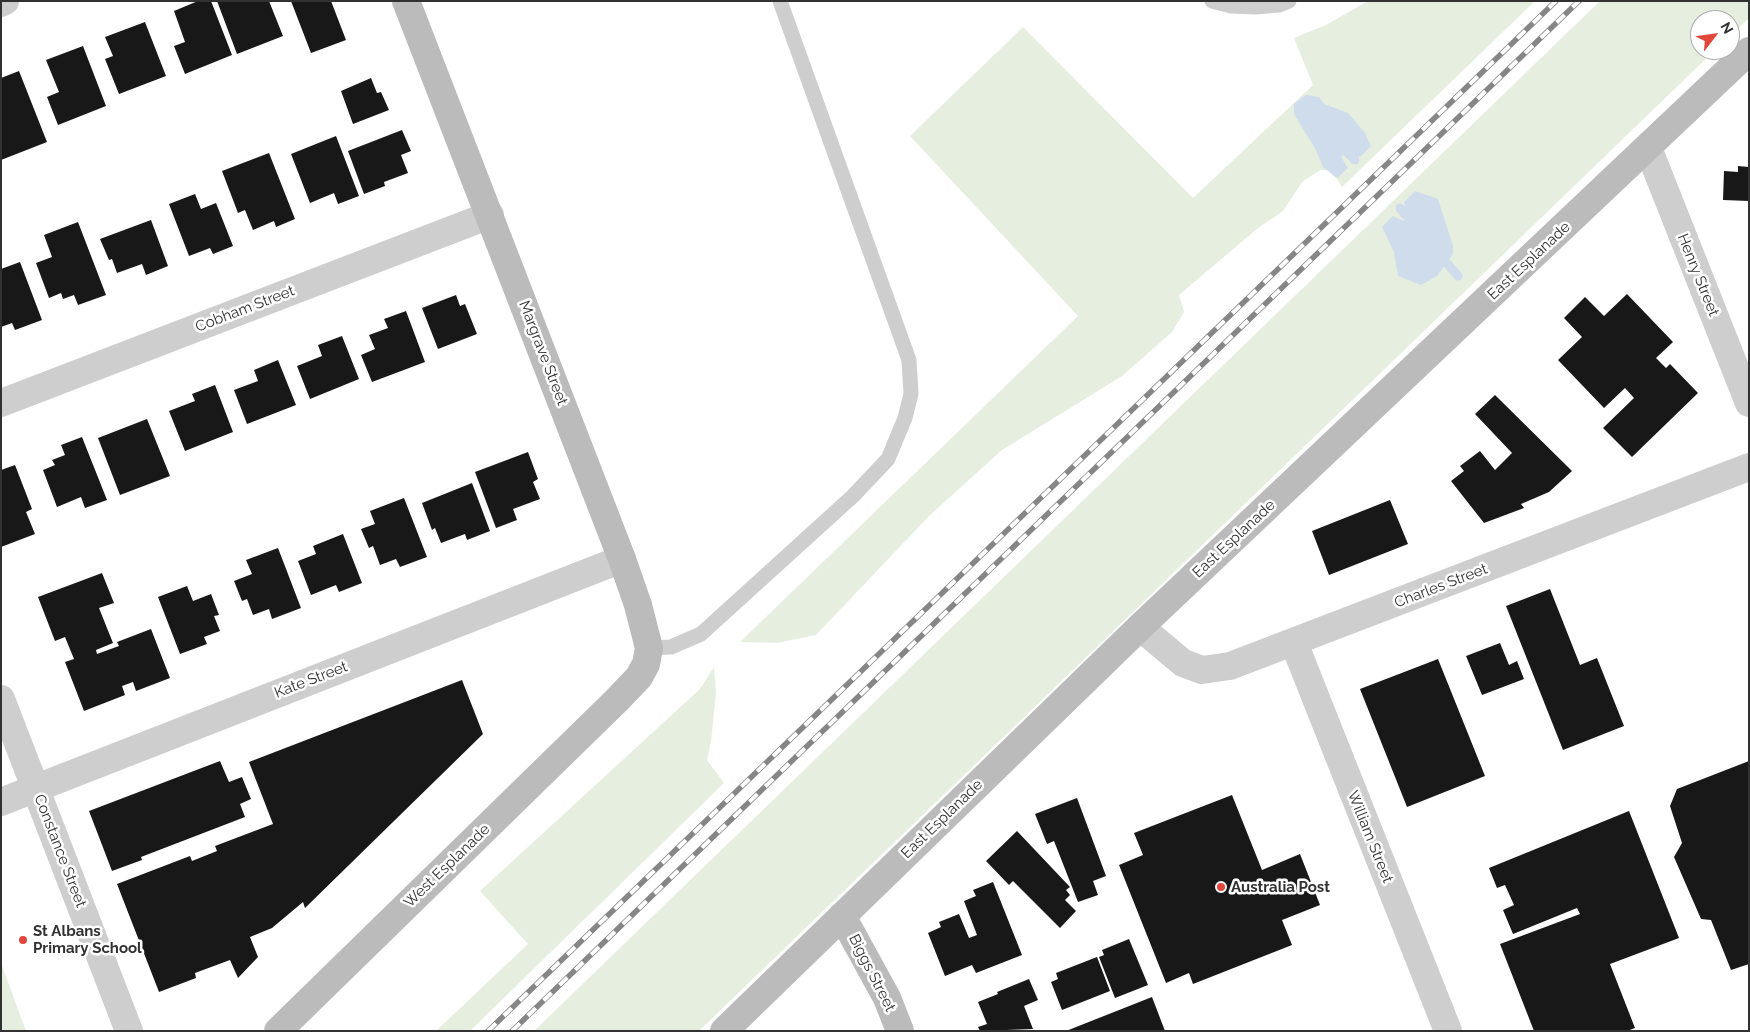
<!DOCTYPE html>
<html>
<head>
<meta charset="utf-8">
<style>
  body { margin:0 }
  #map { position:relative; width:1750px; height:1032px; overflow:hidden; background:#fff; font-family:Raleway,sans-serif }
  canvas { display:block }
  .frame { position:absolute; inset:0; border:2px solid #313131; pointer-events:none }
  .north { position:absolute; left:1690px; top:10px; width:50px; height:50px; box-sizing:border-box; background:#fff; border:1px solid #adadad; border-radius:50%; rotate:60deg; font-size:14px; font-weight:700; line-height:20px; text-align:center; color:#313131 }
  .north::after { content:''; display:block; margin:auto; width:18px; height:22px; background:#e1473b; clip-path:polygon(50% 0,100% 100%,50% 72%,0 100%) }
</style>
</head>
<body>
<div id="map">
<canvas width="1750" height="1032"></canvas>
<div class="frame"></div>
<div class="north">N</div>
</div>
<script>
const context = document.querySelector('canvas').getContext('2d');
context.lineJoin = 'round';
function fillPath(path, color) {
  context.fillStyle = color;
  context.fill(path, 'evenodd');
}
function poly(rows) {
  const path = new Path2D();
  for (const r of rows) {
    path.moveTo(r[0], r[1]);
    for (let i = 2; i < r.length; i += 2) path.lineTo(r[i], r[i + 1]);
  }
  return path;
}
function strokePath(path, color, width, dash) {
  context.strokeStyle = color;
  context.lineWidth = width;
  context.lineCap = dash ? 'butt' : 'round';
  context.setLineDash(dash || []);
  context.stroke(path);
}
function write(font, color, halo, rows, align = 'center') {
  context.font = font + ' Raleway,sans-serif';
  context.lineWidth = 5;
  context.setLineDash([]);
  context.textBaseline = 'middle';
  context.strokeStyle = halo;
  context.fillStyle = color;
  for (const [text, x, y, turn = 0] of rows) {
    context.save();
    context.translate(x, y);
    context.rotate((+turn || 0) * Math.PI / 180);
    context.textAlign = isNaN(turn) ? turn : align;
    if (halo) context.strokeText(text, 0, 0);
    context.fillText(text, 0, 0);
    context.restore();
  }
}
const green = poly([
  [1368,1,1535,1,1342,187,1336,178,1327,170,1320,170,1302,182,1283,211,1258,228,1179,295,1184,312,1172,332,1122,376,1002,450,929,516,816,635,777,643,740,642,1078,316,910,136,1023,27,1193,198,1313,85,1294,38,1326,25],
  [1600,1,1749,1,1749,18,1730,36,1730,20,1700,20,1700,50,1715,50,699,1031,534,1031],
  [714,667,716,692,711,742,707,760,724,783,470,1031,436,1031,528,944,480,891,700,689],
  [1,963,26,1031,1,1031]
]);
const water = poly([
  [1306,95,1319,97,1324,104,1348,113,1365,133,1371,146,1360,157,1346,153,1341,157,1348,168,1337,178,1323,167,1316,150,1294,114,1294,104],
  [1415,191,1438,199,1453,246,1453,254,1437,276,1421,285,1398,276,1394,252,1382,227,1393,216,1404,221,1408,217,1404,202]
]);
const stream = poly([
  [1342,147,1355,160],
  [1400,208,1416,227],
  [1439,254,1458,276]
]);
const building = poly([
  [198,1,211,1,232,55,185,74,174,46,185,42,174,11],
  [217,1,269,1,283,36,237,54],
  [291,1,331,1,346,40,311,53],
  [145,22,166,76,119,94,105,59,113,56,105,37],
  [83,46,106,106,58,125,47,97,59,92,46,60],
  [19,71,47,142,1,160,1,78],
  [371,78,377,93,381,92,389,110,353,124,341,91],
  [402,130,411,151,401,155,408,173,384,182,385,186,364,194,348,151],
  [336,136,359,196,338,204,334,193,310,203,291,154],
  [269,153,295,219,276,227,274,221,253,230,245,210,238,213,222,171],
  [1738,166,1749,167,1749,201,1723,200,1724,171,1738,172],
  [195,194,201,209,216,203,233,246,213,254,210,248,189,256,169,204],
  [151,220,168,266,146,275,142,264,117,273,112,259,109,260,100,239],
  [78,222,106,295,78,305,74,295,63,299,61,293,49,298,36,263,52,257,44,235],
  [20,262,42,320,15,330,12,323,1,327,1,269],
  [1627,294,1673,342,1656,358,1666,368,1670,364,1698,393,1632,457,1603,428,1634,398,1625,388,1604,408,1558,360,1582,337,1564,318,1585,297,1604,316],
  [456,295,460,306,465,304,477,334,438,349,422,308],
  [406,311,425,362,372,382,361,355,375,349,369,335,388,328,384,319],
  [342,336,359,379,310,399,297,366,322,356,318,345],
  [278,360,296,405,247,424,234,390,258,381,254,370],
  [215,385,233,432,185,451,169,411,195,401,192,394],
  [1495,395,1572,471,1549,492,1521,504,1524,508,1484,523,1451,481,1464,471,1460,466,1480,451,1495,470,1512,453,1475,414],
  [147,419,170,476,120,495,98,438],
  [82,437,107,500,85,508,81,497,57,507,43,470,55,465,52,460,65,455,61,445],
  [528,452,538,479,533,482,540,499,513,509,517,520,496,528,475,472],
  [15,465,32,509,26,512,35,534,1,547,1,470],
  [472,483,490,531,467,540,465,534,441,543,435,528,432,530,422,503],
  [404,498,427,557,400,567,396,559,380,565,373,546,369,548,361,529,375,524,370,511],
  [1390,500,1408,544,1329,575,1312,531],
  [343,534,362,583,339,592,336,585,311,595,298,561,316,554,313,546],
  [278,548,301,608,272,619,269,609,253,615,247,599,242,601,234,581,252,574,246,560],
  [102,573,114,603,99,608,113,643,96,650,97,654,119,646,117,642,151,629,170,678,136,691,133,682,122,686,125,695,84,711,65,662,74,659,65,637,55,641,38,597],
  [187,586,193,601,211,594,219,615,214,616,220,631,204,637,207,644,180,654,158,597],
  [1550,589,1580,665,1597,658,1624,726,1563,750,1506,606],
  [1500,643,1509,665,1517,661,1524,679,1482,695,1466,656],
  [1438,659,1485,776,1407,807,1360,689],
  [462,680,483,734,305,908,303,902,272,928,250,937,258,957,238,978,230,960,195,973,196,978,159,992,117,884,190,856,192,861,217,851,215,846,273,824,249,762],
  [220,761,229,782,242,777,251,799,240,804,245,817,141,857,142,860,112,871,89,811],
  [1749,761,1749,964,1731,970,1711,920,1701,919,1674,857,1682,843,1670,806,1677,789],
  [1232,795,1262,870,1300,854,1320,905,1282,920,1292,945,1193,984,1189,973,1166,983,1119,865,1143,855,1134,833],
  [1077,798,1106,876,1093,881,1098,895,1078,902,1054,841,1047,844,1035,814],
  [1629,811,1679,938,1610,964,1635,1028,1627,1031,1534,1031,1500,944,1580,914,1577,908,1513,934,1503,910,1514,905,1505,885,1497,888,1489,868],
  [1017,831,1070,887,1066,890,1070,895,1065,900,1076,911,1060,928,1013,881,1009,885,986,861],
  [993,882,1022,955,976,973,972,965,945,976,928,933,941,927,939,922,959,914,969,938,977,935,964,901,976,896,973,890],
  [1129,939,1148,985,1115,998,1099,957,1104,955,1102,950],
  [1097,957,1110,991,1062,1010,1051,982,1058,979,1056,973],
  [1029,979,1038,1000,1024,1006,1033,1029,980,1031,978,1027,987,1024,978,1002,998,994,997,992],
  [1152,997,1165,1031,1066,1031]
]);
const lane = poly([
  [1212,1,1231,6,1255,7,1279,5,1289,1],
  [649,648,671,647,701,634,853,496,888,459,905,418,911,394,909,360,780,1]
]);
const street = poly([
  [1,3,5,1],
  [1648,148,1749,403],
  [1,403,490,215],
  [1140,627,1183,663,1202,670,1230,666,1749,467],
  [1294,643,1448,1031],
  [1,699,129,1031],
  [1,802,622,559]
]);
const secondary = poly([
  [842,916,887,998,900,1031],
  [278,1031,616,701,639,677,646,664,649,648,638,605,622,559,406,1],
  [724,1031,1140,627,1749,51]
]);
const rail = poly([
  [488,1031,1556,1],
  [512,1031,1579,1]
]);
const markers = [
  [1221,887,5,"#e1473b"],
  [23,940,5,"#e1473b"]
];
const streetNames = [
  ["East Esplanade",1529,261,-43],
  ["Henry Street",1698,275,68],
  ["Cobham Street",245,309,-21],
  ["Margrave Street",543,353,69],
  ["East Esplanade",1234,539,-43],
  ["Charles Street",1441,586,-21],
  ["Kate Street",311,680,-21],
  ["East Esplanade",942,819,-44],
  ["William Street",1370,837,68],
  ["Constance Street",60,851,69],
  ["West Esplanade",447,866,-44],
  ["Biggs Street",872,973,63]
];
const poiNames = [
  ["Australia Post",1231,887],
  ["St Albans",33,931],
  ["Primary School",33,948]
];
fillPath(green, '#e6eee0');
fillPath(water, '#cedcec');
strokePath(stream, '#cedcec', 9);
fillPath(building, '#181818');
strokePath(lane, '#cecece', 15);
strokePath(street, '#cecece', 28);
strokePath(secondary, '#bbb', 28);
strokePath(rail, '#868686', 5.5);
strokePath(rail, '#fff', 4, [11]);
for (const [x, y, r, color] of markers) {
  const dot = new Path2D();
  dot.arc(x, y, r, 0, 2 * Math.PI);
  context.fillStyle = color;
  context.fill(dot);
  strokePath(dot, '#fff', 2);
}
write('15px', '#313131', '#fff', streetNames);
write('bold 15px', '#313131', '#fff', poiNames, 'left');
</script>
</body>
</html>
